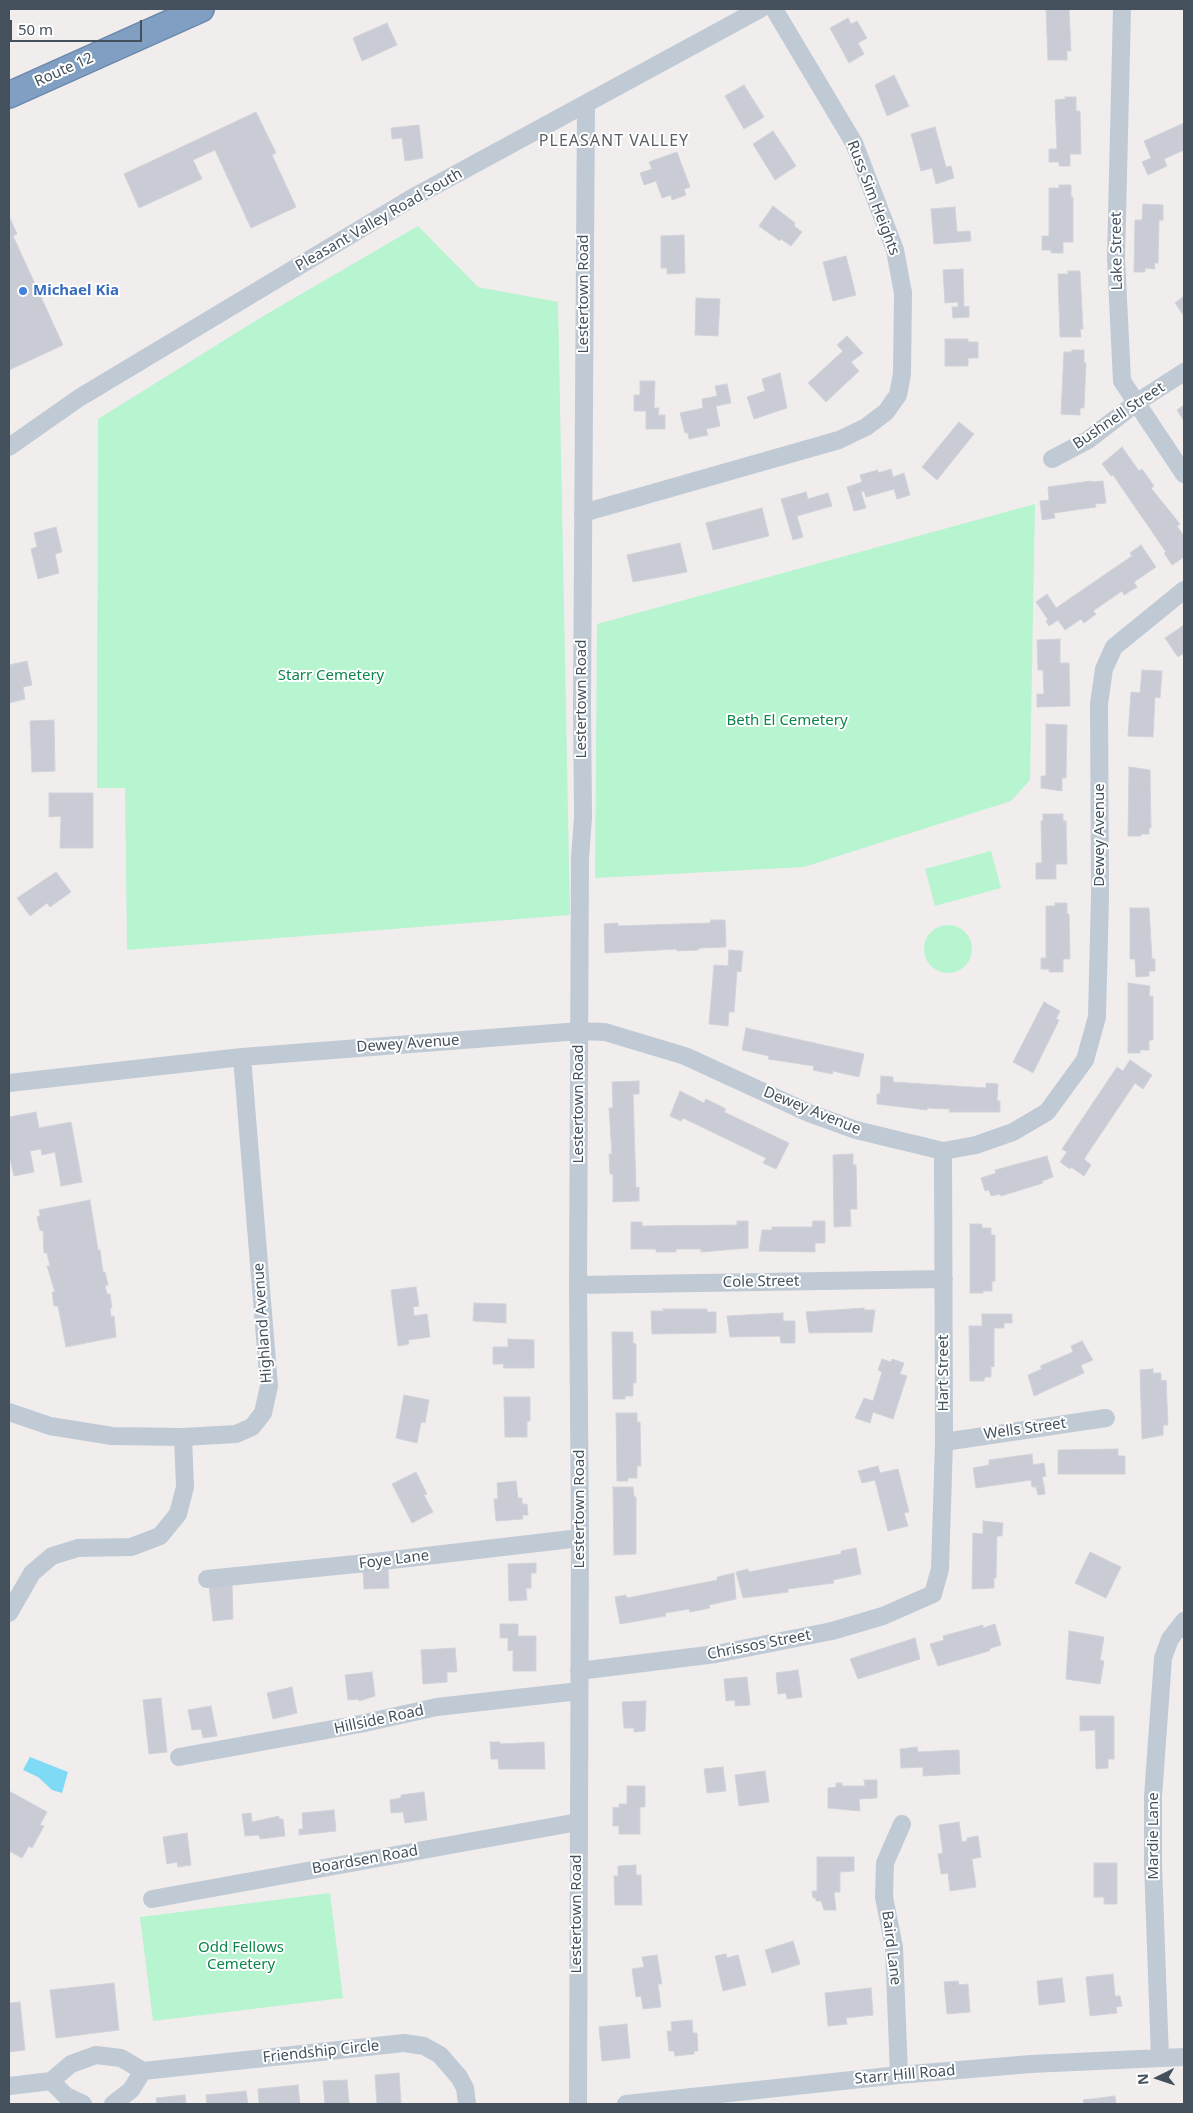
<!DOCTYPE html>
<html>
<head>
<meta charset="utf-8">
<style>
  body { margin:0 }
  #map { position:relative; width:1193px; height:2113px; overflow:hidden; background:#f1eded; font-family:"Noto Sans",sans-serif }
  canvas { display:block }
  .frame { position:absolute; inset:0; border:10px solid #44515d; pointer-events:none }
  .north { position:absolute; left:1133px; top:2053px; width:50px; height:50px; -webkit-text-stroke:4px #fff; paint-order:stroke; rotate:266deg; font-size:14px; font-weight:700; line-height:20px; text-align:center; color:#44515d }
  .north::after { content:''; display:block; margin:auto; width:18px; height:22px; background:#44515d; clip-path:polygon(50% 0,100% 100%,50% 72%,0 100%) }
  .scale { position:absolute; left:10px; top:20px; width:132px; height:22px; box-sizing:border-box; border:2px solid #44515d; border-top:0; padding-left:6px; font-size:15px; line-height:18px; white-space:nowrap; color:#44515d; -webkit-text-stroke:4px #fff; paint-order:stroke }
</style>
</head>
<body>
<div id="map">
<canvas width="1193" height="2113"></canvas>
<div class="frame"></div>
<div class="north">N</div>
<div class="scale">50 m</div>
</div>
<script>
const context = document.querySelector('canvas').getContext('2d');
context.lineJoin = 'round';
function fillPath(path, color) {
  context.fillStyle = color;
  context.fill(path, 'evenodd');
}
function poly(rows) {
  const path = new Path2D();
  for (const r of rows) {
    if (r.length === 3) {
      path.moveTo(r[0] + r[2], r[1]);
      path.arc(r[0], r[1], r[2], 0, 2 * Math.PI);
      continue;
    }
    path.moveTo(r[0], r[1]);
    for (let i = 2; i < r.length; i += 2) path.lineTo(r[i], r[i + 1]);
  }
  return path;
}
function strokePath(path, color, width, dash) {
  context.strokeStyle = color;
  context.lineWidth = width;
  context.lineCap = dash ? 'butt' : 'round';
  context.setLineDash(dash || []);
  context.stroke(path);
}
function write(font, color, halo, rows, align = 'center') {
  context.font = font + ' "Noto Sans",sans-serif';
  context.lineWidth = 4;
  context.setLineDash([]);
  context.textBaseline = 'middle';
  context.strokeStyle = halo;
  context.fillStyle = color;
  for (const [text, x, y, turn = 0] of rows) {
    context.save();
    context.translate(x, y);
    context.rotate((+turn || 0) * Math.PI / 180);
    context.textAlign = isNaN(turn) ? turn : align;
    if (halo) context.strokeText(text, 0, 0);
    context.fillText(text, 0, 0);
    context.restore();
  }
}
const green = poly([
  [418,226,478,287,558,302,570,915,127,950,125,788,97,788,98,419,260,318],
  [1035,504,1030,780,1011,801,804,867,595,878,597,624],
  [991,851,1001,888,935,906,925,869],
  [948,949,24],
  [330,1893,343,1998,153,2021,140,1917]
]);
const water = poly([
  [30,1757,68,1772,62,1793,52,1790,38,1777,23,1770]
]);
const building = poly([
  [1046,9,1069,9,1071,51,1067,51,1067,60,1048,60,1046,9],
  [848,18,851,24,857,21,867,38,858,43,864,54,849,63,830,28,848,18],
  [387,23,397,45,362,61,353,38,387,23],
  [894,75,909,106,887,116,875,85,894,75],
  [744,85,764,117,744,129,725,96,744,85],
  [1065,97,1076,97,1076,111,1080,111,1081,154,1070,154,1070,166,1059,166,1059,162,1049,162,1049,149,1057,149,1055,100,1066,99,1065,97],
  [256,112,276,153,272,155,296,207,251,228,215,150,193,160,202,179,139,208,124,174,256,112],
  [1184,123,1184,150,1164,159,1167,166,1148,175,1142,162,1151,158,1144,141,1184,123],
  [419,125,423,158,405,161,402,138,392,139,391,128,419,125],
  [935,127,946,167,951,166,954,178,936,184,932,168,921,171,911,134,935,127],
  [773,131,796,166,775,180,753,144,773,131],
  [677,152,690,187,684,189,686,195,672,200,671,195,662,198,656,181,644,185,640,173,652,169,649,162,677,152],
  [1059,185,1071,185,1071,197,1073,197,1073,242,1063,242,1063,253,1051,253,1051,250,1042,250,1042,236,1049,236,1049,188,1059,188,1059,185],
  [1143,204,1163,205,1163,220,1159,220,1158,263,1154,263,1155,269,1145,268,1145,272,1134,272,1135,220,1142,220,1143,204],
  [773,206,795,223,794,226,802,232,791,246,781,239,780,241,759,226,773,206],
  [955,207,957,232,970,231,971,241,934,244,931,209,955,207],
  [9,216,17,234,13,236,63,345,9,370,9,216],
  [684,235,685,273,667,274,667,268,661,268,661,236,684,235],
  [846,256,856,295,833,301,823,262,846,256],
  [963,269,964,307,969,306,969,317,953,318,952,307,958,307,958,302,945,303,943,270,963,269],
  [1068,271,1080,271,1083,329,1080,329,1081,337,1060,337,1058,274,1068,274,1068,271],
  [1184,296,1184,316,1175,303,1184,296],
  [696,298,720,299,718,336,695,335,696,298],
  [847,336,863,353,851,362,859,371,826,402,808,383,843,351,837,345,847,336],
  [945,339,968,339,968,342,978,342,978,358,968,358,968,366,945,366,945,339],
  [1072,350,1084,350,1084,363,1086,363,1084,408,1080,408,1080,415,1061,414,1064,352,1072,352,1072,350],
  [780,373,787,408,754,419,747,397,765,391,762,379,780,373],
  [640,381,655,381,654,408,659,408,658,415,665,415,665,429,646,429,646,411,634,411,634,395,640,395,640,381],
  [727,384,731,403,716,406,720,426,706,429,708,435,689,439,688,433,685,433,680,413,703,408,702,399,717,396,715,386,727,384],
  [1184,405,1184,421,1177,410,1184,405],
  [959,422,974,434,937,480,922,467,959,422],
  [1122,447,1139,471,1142,469,1154,486,1151,488,1180,524,1177,526,1184,536,1184,557,1172,565,1164,553,1166,552,1113,475,1111,476,1102,464,1122,447],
  [891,469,893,477,904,473,910,495,897,499,894,489,866,497,864,491,861,492,866,508,854,511,847,487,862,482,860,475,878,470,878,473,891,469],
  [1091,481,1091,482,1103,481,1106,503,1095,504,1096,507,1054,513,1055,518,1042,520,1040,501,1049,500,1048,487,1091,481],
  [806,492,808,499,828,493,832,506,797,516,803,537,793,540,781,499,806,492],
  [762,508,769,536,713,550,706,523,762,508],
  [56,527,62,552,55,554,59,573,38,579,31,549,37,547,34,533,56,527],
  [680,543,687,572,633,582,627,555,680,543],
  [1141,545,1156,567,1134,582,1137,587,1124,595,1122,591,1093,611,1096,614,1084,623,1081,619,1065,630,1058,620,1049,626,1046,621,1048,620,1036,602,1047,594,1056,608,1132,556,1130,553,1141,545],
  [1184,625,1184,653,1178,657,1165,638,1184,625],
  [1060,639,1060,663,1069,663,1070,706,1037,707,1037,694,1044,694,1043,670,1038,670,1037,640,1060,639],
  [27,661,32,685,23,687,25,699,9,703,9,665,27,661],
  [1142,670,1162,671,1160,698,1155,697,1153,737,1128,736,1131,692,1140,693,1142,670],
  [54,720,55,771,32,772,30,721,54,720],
  [1046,724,1067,725,1066,778,1062,778,1062,791,1041,788,1041,776,1046,776,1046,724],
  [1129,767,1150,770,1151,828,1149,828,1149,834,1141,834,1141,836,1128,836,1129,767],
  [49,793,93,793,93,848,60,848,61,816,49,817,49,793],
  [1043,814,1063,814,1063,821,1066,821,1067,864,1056,864,1056,879,1036,879,1036,863,1042,863,1041,821,1043,821,1043,814],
  [56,872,71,892,50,907,47,903,30,916,17,898,56,872],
  [1055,903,1067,903,1067,914,1069,914,1070,959,1063,959,1063,972,1049,972,1049,969,1041,969,1041,958,1046,958,1046,906,1055,906,1055,903],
  [1130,908,1149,908,1152,959,1155,959,1155,971,1149,971,1149,976,1136,977,1135,959,1130,959,1130,908],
  [711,920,725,920,726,947,700,948,698,950,677,951,677,949,605,953,604,924,618,923,618,926,710,923,711,920],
  [729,950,743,951,741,972,737,971,734,1012,729,1012,728,1026,709,1024,714,965,728,966,729,950],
  [1128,983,1150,986,1149,996,1153,996,1153,1040,1149,1040,1149,1050,1140,1050,1140,1053,1128,1053,1128,983],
  [1044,1002,1060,1011,1056,1019,1059,1020,1033,1073,1013,1062,1044,1002],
  [746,1028,864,1054,859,1077,833,1071,832,1074,813,1070,814,1066,768,1059,769,1056,742,1050,746,1028],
  [1130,1060,1152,1075,1143,1089,1135,1083,1084,1159,1091,1165,1084,1176,1071,1167,1070,1169,1060,1162,1067,1152,1062,1149,1117,1067,1123,1071,1130,1060],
  [881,1076,893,1077,893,1082,986,1088,986,1083,998,1084,997,1101,1000,1101,1000,1112,949,1112,950,1109,927,1108,927,1110,877,1104,877,1094,880,1094,881,1076],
  [639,1081,639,1094,633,1094,636,1188,639,1187,639,1201,613,1202,613,1174,610,1174,609,1154,612,1154,609,1108,613,1108,612,1082,639,1081],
  [680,1091,704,1103,706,1099,726,1109,724,1112,789,1143,776,1169,763,1163,766,1158,683,1118,681,1121,670,1116,680,1091],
  [36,1112,39,1128,71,1122,82,1182,61,1186,55,1152,42,1155,41,1149,30,1151,34,1172,14,1176,9,1155,9,1117,36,1112],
  [853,1154,853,1165,856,1165,857,1209,850,1209,851,1226,834,1227,833,1155,853,1154],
  [1047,1156,1053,1177,1042,1181,1043,1183,1001,1196,1000,1194,991,1196,989,1190,985,1191,981,1178,996,1173,995,1170,1047,1156],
  [90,1200,98,1250,100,1250,103,1272,105,1272,108,1285,105,1286,107,1294,110,1294,112,1308,110,1308,111,1317,114,1316,116,1337,66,1347,58,1306,54,1306,52,1292,55,1292,47,1266,50,1266,47,1253,44,1253,43,1230,40,1231,37,1217,40,1216,39,1210,90,1200],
  [737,1221,748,1221,748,1248,701,1252,701,1249,676,1249,676,1252,656,1252,656,1249,631,1249,631,1222,642,1222,642,1226,737,1225,737,1221],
  [813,1221,825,1221,825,1243,815,1243,815,1252,759,1251,762,1230,772,1230,772,1227,812,1227,813,1221],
  [970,1224,982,1224,982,1228,991,1228,991,1235,995,1235,995,1281,992,1281,992,1291,983,1291,983,1293,970,1293,970,1224],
  [416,1287,419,1306,413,1307,414,1316,427,1314,430,1337,408,1340,409,1344,398,1346,391,1290,416,1287],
  [474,1303,506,1304,506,1323,473,1321,474,1303],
  [864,1308,864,1310,875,1310,872,1332,809,1333,806,1312,864,1308],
  [663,1309,707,1309,707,1312,716,1312,716,1333,652,1334,651,1311,664,1311,663,1309],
  [783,1313,783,1321,795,1321,795,1343,781,1343,780,1336,730,1337,727,1316,783,1313],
  [982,1314,1012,1314,1012,1323,1004,1323,1004,1328,994,1328,994,1367,991,1366,991,1377,985,1377,984,1381,970,1381,969,1326,982,1326,982,1314],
  [612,1332,633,1332,633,1343,636,1344,636,1383,633,1383,633,1396,625,1396,625,1399,613,1399,612,1332],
  [508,1339,534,1340,534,1368,503,1368,504,1364,493,1364,493,1347,508,1347,508,1339],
  [1082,1341,1093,1360,1081,1365,1084,1373,1034,1396,1028,1375,1042,1369,1040,1366,1073,1352,1071,1346,1082,1341],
  [882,1359,891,1362,892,1359,904,1363,900,1374,907,1376,893,1419,873,1412,870,1423,855,1418,864,1398,873,1401,882,1372,878,1370,882,1359],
  [1153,1369,1153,1373,1161,1373,1161,1381,1166,1380,1168,1425,1163,1425,1163,1435,1142,1439,1140,1370,1153,1369],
  [404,1395,429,1400,425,1423,421,1422,417,1443,396,1438,404,1395],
  [504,1397,530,1397,530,1421,527,1421,527,1437,505,1437,504,1397],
  [616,1413,637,1413,637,1422,640,1422,641,1466,637,1466,637,1478,628,1478,628,1481,617,1481,616,1413],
  [1118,1449,1118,1456,1125,1456,1125,1474,1058,1474,1058,1450,1118,1449],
  [1032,1454,1033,1465,1044,1463,1046,1476,1042,1477,1044,1486,1032,1487,1031,1480,976,1488,973,1468,989,1465,989,1460,1032,1454],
  [878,1466,880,1473,898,1469,909,1512,904,1513,908,1526,888,1531,875,1480,862,1483,858,1471,878,1466],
  [416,1472,427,1494,424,1495,433,1512,412,1523,392,1484,416,1472],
  [516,1481,518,1498,522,1498,522,1504,527,1504,528,1515,522,1515,523,1519,496,1521,494,1499,498,1499,497,1483,516,1481],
  [1044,1486,1045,1494,1038,1495,1036,1487,1044,1486],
  [613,1487,633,1487,634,1497,636,1497,636,1554,614,1555,613,1487],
  [983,1521,1003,1523,1002,1536,997,1536,996,1578,994,1578,994,1588,972,1589,973,1533,983,1534,983,1521],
  [856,1548,861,1574,833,1580,834,1583,788,1589,788,1592,743,1598,736,1572,748,1569,749,1572,841,1554,841,1551,856,1548],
  [1090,1552,1121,1567,1106,1598,1075,1583,1090,1552],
  [536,1563,536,1573,531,1573,531,1588,526,1588,527,1600,509,1601,508,1564,536,1563],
  [388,1568,389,1588,364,1589,363,1569,388,1568],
  [734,1573,736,1599,709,1605,710,1608,690,1612,689,1609,665,1613,666,1616,620,1624,615,1597,626,1595,627,1598,717,1580,717,1577,734,1573],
  [232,1583,233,1619,213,1621,209,1586,232,1583],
  [500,1624,518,1624,518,1636,536,1636,536,1671,513,1671,513,1650,508,1651,508,1638,500,1638,500,1624],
  [995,1624,1001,1645,991,1648,989,1651,938,1666,930,1644,944,1640,943,1636,983,1625,983,1628,995,1624],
  [1069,1631,1104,1637,1100,1660,1104,1661,1100,1684,1066,1679,1069,1631],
  [915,1638,920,1659,858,1679,850,1659,915,1638],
  [455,1648,457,1672,447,1672,447,1682,423,1684,421,1650,455,1648],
  [798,1670,802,1697,787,1699,786,1693,778,1694,776,1673,798,1670],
  [372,1672,375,1696,359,1701,358,1699,348,1700,345,1675,372,1672],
  [747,1677,750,1705,735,1706,735,1700,726,1701,724,1679,747,1677],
  [292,1687,297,1713,273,1719,267,1693,292,1687],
  [161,1698,167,1752,149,1754,143,1700,161,1698],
  [646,1701,645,1731,634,1732,634,1728,624,1728,622,1702,646,1701],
  [211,1706,217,1736,203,1738,201,1729,192,1730,188,1710,211,1706],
  [1080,1716,1114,1716,1114,1759,1108,1759,1108,1768,1096,1769,1095,1730,1080,1731,1080,1716],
  [490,1742,500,1742,500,1744,544,1742,545,1769,499,1769,498,1759,491,1759,490,1742],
  [917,1747,918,1752,959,1750,960,1774,923,1776,923,1767,901,1768,900,1749,917,1747],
  [723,1767,726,1791,707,1793,704,1769,723,1767],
  [765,1771,769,1802,739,1806,735,1775,765,1771],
  [864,1780,877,1780,877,1798,859,1799,860,1811,828,1808,828,1788,836,1787,836,1783,842,1783,842,1786,865,1786,864,1780],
  [627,1786,645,1786,645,1807,640,1807,640,1834,619,1834,619,1826,613,1826,613,1807,619,1808,619,1804,627,1804,627,1786],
  [9,1791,47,1812,40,1825,44,1826,32,1848,29,1846,22,1858,9,1851,9,1791],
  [424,1792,427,1820,405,1823,403,1812,391,1813,390,1800,401,1798,401,1795,424,1792],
  [334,1810,336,1831,299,1835,299,1829,303,1829,302,1813,334,1810],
  [251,1813,252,1822,279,1816,279,1819,283,1819,285,1836,260,1839,259,1835,245,1836,242,1814,251,1813],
  [959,1822,962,1842,967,1841,967,1838,978,1836,981,1857,972,1859,976,1887,950,1891,948,1873,941,1874,938,1854,943,1853,939,1825,959,1822],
  [187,1833,191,1865,178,1867,177,1862,167,1864,163,1837,187,1833],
  [817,1857,854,1857,854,1871,840,1872,840,1892,834,1892,836,1910,824,1910,821,1901,816,1901,816,1898,813,1898,812,1891,817,1891,817,1857],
  [1094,1863,1117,1863,1117,1904,1104,1904,1104,1897,1094,1897,1094,1863],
  [636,1865,636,1875,641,1875,642,1905,615,1905,614,1876,618,1876,618,1866,636,1865],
  [793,1941,800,1964,772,1973,765,1950,793,1941],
  [726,1954,727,1958,738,1955,746,1985,723,1991,715,1956,726,1954],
  [657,1955,662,1984,658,1984,661,2007,643,2009,641,1996,636,1997,632,1969,644,1967,642,1957,657,1955],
  [1113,1974,1115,1996,1120,1996,1122,2006,1116,2007,1117,2013,1090,2016,1086,1977,1113,1974],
  [1062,1978,1065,2002,1039,2005,1037,1981,1062,1978],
  [958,1981,959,1985,968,1984,970,2012,947,2014,944,1982,958,1981],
  [114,1983,119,2030,56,2038,50,1990,114,1983],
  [871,1988,873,2015,846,2018,847,2024,828,2026,825,1993,871,1988],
  [20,2002,25,2050,9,2052,9,2003,20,2002],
  [692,2020,693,2033,697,2033,698,2051,694,2051,694,2054,675,2056,674,2051,669,2051,667,2031,672,2031,671,2022,692,2020],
  [627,2024,630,2058,602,2061,599,2027,627,2024],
  [399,2073,401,2104,377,2104,375,2075,399,2073],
  [347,2080,349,2104,325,2104,323,2081,347,2080],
  [298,2085,300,2104,259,2104,258,2089,298,2085],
  [246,2091,248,2104,207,2104,206,2095,246,2091],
  [185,2095,186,2104,157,2104,156,2098,185,2095],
  [1115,2096,1116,2104,1084,2104,1083,2100,1115,2096]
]);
const minor = poly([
  [1122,9,1116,258,1122,381,1184,474],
  [9,447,79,398,412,198,760,9],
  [1052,459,1088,440,1136,403,1184,372],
  [583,513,839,440,866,427,886,412,898,395,902,374,903,293,895,250,854,143,774,9],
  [9,1083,242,1057,580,1031,605,1032,685,1056,809,1113,856,1130,943,1151,976,1145,1013,1132,1047,1112,1085,1060,1097,1017,1100,896,1099,704,1104,669,1114,647,1184,590],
  [578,1285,944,1279],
  [9,1412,50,1426,112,1436,183,1437,236,1434,252,1427,263,1413,269,1386,242,1057],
  [944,1442,1106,1418],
  [207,1579,366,1563,580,1538],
  [9,1613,32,1573,52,1556,78,1548,131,1547,160,1536,178,1514,185,1487,183,1437],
  [579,1671,716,1654,832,1631,883,1616,933,1594,940,1569,944,1442,943,1151],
  [179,1757,360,1724,437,1707,579,1691],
  [152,1899,578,1822],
  [1160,2058,1153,1864,1153,1797,1163,1658,1170,1639,1184,1621],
  [899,2075,894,1947,884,1897,885,1863,902,1824],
  [51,2081,66,2096,83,2104],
  [9,2086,51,2081,71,2064,96,2055,121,2058,143,2071,404,2043,424,2046,440,2055,459,2077,465,2088,467,2104],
  [113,2104,131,2090,143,2071],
  [578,2104,580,1538,578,1285,580,859,583,817,582,705,586,104],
  [626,2104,899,2075,1031,2064,1184,2057]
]);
const highway = poly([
  [9,95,201,9]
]);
const markers = [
  [23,291,5,"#3f7fe0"]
];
const streetNames = [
  ["Route 12",64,70,-24],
  ["Russ Sim Heights",873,198,69],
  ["Pleasant Valley Road South",379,220,-30],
  ["Lake Street",1117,251,-91],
  ["Lestertown Road",584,294,-90],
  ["Bushnell Street",1119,416,-34],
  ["Lestertown Road",582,699,-90],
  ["Dewey Avenue",1100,835,-90],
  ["Dewey Avenue",408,1044,-4],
  ["Lestertown Road",579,1104,-90],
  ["Dewey Avenue",812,1111,22],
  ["Cole Street",761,1282,-1],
  ["Highland Avenue",263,1323,-94],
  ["Hart Street",944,1373,-90],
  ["Wells Street",1025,1429,-8],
  ["Lestertown Road",580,1509,-90],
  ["Foye Lane",394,1560,-7],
  ["Chrissos Street",759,1645,-11],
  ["Hillside Road",379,1720,-12],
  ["Mardie Lane",1154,1836,-90],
  ["Boardsen Road",365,1860,-10],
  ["Lestertown Road",577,1914,-90],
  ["Baird Lane",891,1948,83],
  ["Friendship Circle",321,2052,-6],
  ["Starr Hill Road",905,2075,-5]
];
const shopNames = [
  ["Michael Kia",33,291]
];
const parkNames = [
  ["Starr Cemetery",331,676],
  ["Beth El Cemetery",787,721],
  ["Odd Fellows",241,1948],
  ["Cemetery",241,1965]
];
const neighbourhoodNames = [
  ["PLEASANT VALLEY",614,141]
];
fillPath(green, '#b7f4d0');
fillPath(water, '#7fdaf5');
fillPath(building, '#c9ccd4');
strokePath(building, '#d1d3da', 1);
strokePath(highway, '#6b89ae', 28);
strokePath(minor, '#bfcad5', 18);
strokePath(highway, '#809fc2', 25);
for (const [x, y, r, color] of markers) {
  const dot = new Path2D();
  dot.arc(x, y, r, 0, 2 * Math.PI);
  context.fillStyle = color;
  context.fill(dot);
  strokePath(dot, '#fff', 2);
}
write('15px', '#44515d', '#fff', streetNames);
write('bold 15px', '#366cbe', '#fff', shopNames, 'left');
write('15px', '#0d864d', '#fff', parkNames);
context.letterSpacing = '1px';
write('16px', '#5a5e64', '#fff', neighbourhoodNames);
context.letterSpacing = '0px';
</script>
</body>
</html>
